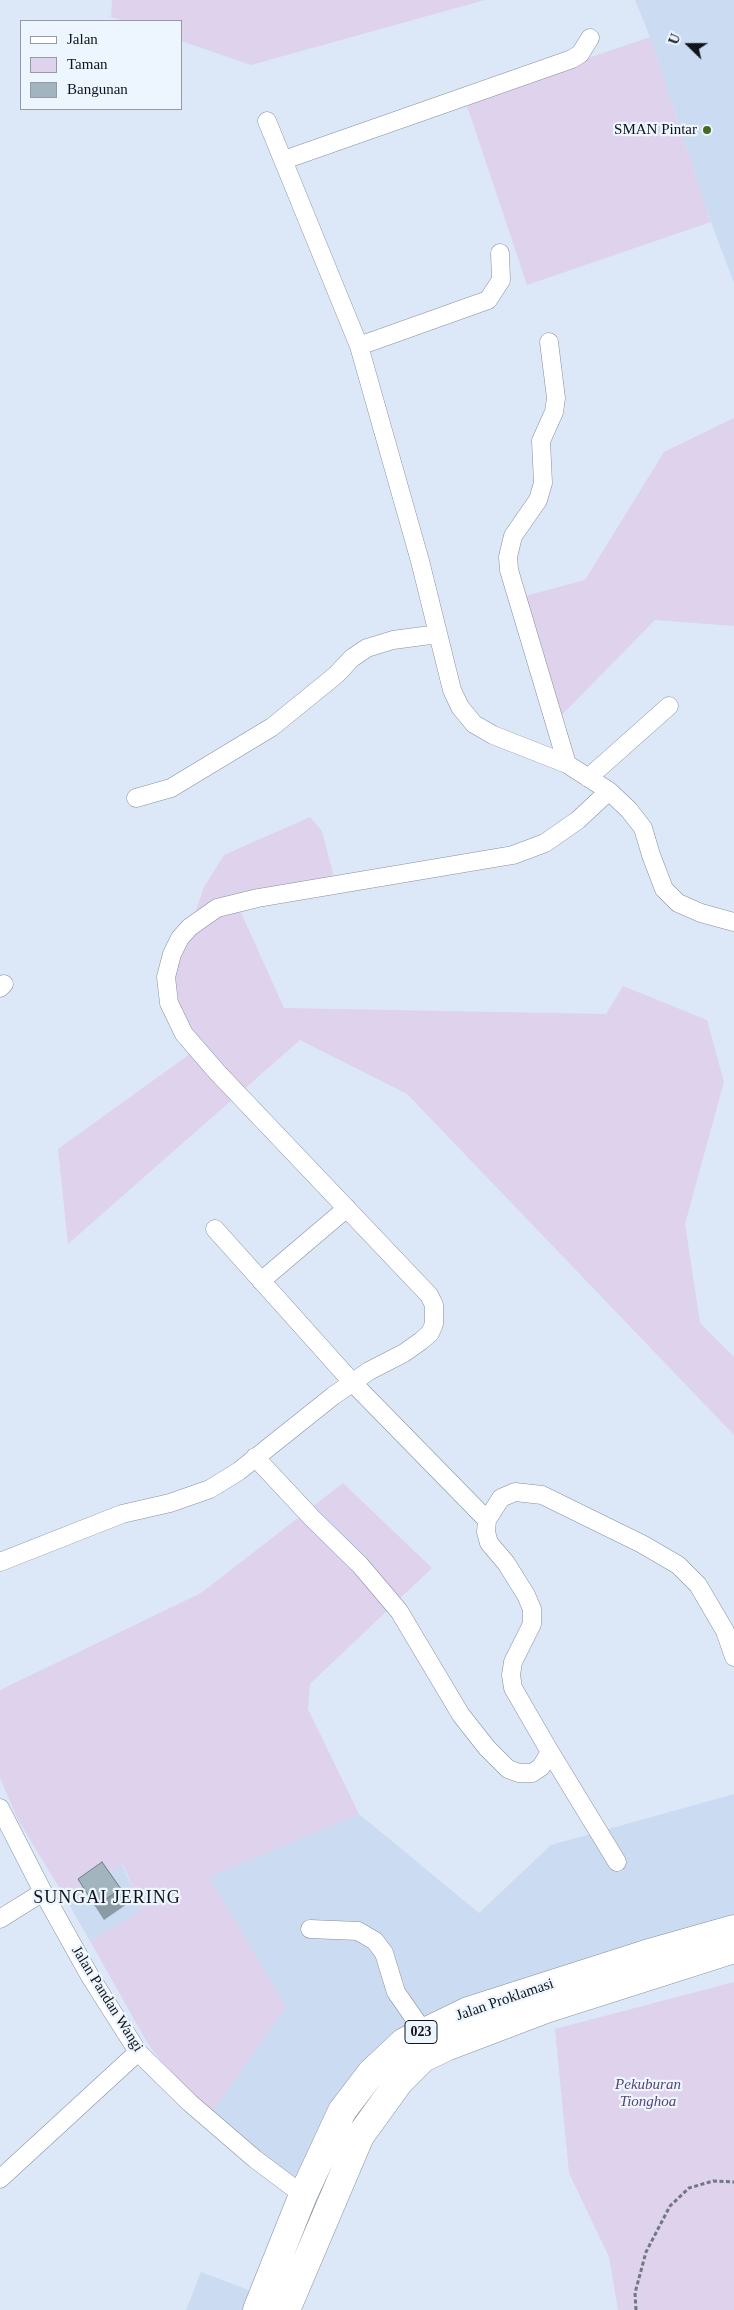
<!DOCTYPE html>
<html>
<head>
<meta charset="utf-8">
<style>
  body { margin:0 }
  #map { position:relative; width:734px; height:2310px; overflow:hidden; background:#dce8f8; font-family:Georgia,serif }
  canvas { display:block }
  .legend { position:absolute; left:20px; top:20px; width:162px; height:90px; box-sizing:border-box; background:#edf5fe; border:1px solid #959ba3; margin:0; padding:6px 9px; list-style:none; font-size:15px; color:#11151a }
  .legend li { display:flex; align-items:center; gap:10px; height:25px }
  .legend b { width:25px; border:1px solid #959ba3 }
  .north { position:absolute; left:664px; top:20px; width:50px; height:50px; -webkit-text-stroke:4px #edf5fe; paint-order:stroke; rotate:292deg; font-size:14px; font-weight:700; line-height:20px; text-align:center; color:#11151a }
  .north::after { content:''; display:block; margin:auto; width:18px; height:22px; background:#11151a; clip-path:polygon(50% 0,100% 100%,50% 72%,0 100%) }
</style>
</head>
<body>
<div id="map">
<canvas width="734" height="2310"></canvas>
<ul class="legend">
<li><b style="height:6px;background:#fff"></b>Jalan</li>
<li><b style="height:14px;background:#ded2ed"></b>Taman</li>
<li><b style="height:14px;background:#a2b4be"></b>Bangunan</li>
</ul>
<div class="north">U</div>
</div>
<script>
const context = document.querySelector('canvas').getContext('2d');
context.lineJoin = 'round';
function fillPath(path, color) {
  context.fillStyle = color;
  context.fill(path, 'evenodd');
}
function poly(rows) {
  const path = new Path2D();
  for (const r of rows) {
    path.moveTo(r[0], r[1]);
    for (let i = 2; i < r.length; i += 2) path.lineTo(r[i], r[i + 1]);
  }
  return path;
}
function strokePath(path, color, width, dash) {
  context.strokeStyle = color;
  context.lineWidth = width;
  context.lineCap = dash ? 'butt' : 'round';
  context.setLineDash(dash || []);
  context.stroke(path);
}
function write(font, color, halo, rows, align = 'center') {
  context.font = font + ' Georgia,serif';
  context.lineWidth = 4.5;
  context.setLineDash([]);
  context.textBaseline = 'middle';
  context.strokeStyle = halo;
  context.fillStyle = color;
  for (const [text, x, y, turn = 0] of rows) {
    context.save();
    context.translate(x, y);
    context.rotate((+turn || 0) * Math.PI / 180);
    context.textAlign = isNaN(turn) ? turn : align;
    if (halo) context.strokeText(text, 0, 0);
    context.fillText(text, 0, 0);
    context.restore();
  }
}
const built = poly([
  [635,0,734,0,734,283,711,222,650,37],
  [734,1794,734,1919,400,2036,301,2181,262,2158,210,2115,209,1877,359,1814,479,1913,551,1845],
  [122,1865,142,1910,90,1941,63,1894],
  [201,2272,251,2291,243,2310,186,2310]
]);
const green = poly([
  [112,0,485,0,251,65,181,41,181,21,123,21,111,17],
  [650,37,711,222,527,285,465,100],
  [734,418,734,626,655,620,558,719,525,596,585,580,664,452],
  [310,817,322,831,337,889,239,908,284,1008,606,1014,623,986,707,1020,724,1082,685,1224,700,1323,734,1357,734,1435,407,1094,300,1040,68,1244,58,1149,201,1046,174,1001,175,971,204,887,224,855],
  [343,1483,432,1568,310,1684,308,1709,359,1814,209,1877,286,2007,210,2115,153,2051,144,2037,90,1941,142,1910,123,1865,63,1894,18,1820,0,1778,0,1690,201,1593],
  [734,1982,734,2310,618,2310,609,2257,569,2173,555,2029]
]);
const path = poly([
  [636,2310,635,2293,646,2252,670,2206,689,2188,713,2181,734,2182]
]);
const street = poly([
  [267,121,359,346,420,561,452,690,460,707,474,724,493,735,567,764,609,791,629,810,643,828,651,855,664,889,678,903,701,913,734,922],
  [284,160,572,59,580,54,590,38],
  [549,342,556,398,554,412,541,441,543,483,538,500,513,536,508,557,509,570,567,764],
  [359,346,488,300,501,280,500,253],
  [588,778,669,706],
  [136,798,171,788,272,727,336,675,352,658,367,648,393,640,438,634],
  [0,988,4,984],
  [215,1229,352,1382,487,1520],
  [261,1281,347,1208],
  [255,1457,312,1518,360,1565,399,1611,461,1715,487,1748,508,1769,519,1773,532,1773,541,1767,550,1752,513,1688,511,1675,513,1662,532,1624,532,1609,526,1595,506,1563,489,1543,486,1532,487,1520,501,1498,515,1492,542,1495,642,1544,678,1565,698,1585,725,1631,734,1657],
  [0,1562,122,1514,170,1503,210,1489,239,1471,333,1396,369,1371,404,1353,421,1341,430,1333,434,1324,434,1305,429,1295,217,1072,184,1034,169,1003,166,977,172,954,180,938,190,927,217,908,258,898,513,855,545,843,578,820,609,791],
  [550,1752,617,1862],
  [0,1808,43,1892,91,1978,138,2052,190,2103,255,2159,303,2195],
  [0,1919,43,1892],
  [310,1929,358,1931,375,1941,384,1953,396,1992,423,2031],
  [0,2179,138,2052]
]);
const highway = poly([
  [257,2310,303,2195,342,2111,371,2073,404,2042,468,2011,646,1954,734,1929],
  [286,2310,360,2136,399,2082,423,2058,446,2047,546,2009,734,1949]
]);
const wall = poly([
  [102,1862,130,1902,104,1920,95,1906]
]);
const building = poly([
  [102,1862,121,1889,95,1906,78,1879,102,1862]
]);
const markers = [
  [707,130,5,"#48681f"]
];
const shields = [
  [421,2032,32]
];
const shieldNames = [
  ["023",421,2032]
];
const poiNames = [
  ["SMAN Pintar",697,130]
];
const streetNames = [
  ["Jalan Pandan Wangi",107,1999,58],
  ["Jalan Proklamasi",505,2000,-19]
];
const parkNames = [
  ["Pekuburan",648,2085],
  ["Tionghoa",648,2102]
];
const quarterNames = [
  ["SUNGAI JERING",107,1898]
];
fillPath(built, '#cbdbf1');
fillPath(green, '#ded2ed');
strokePath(street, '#85909f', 19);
strokePath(highway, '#85909f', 29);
strokePath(path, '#707882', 3, [4, 2.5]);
strokePath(street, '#fff', 18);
strokePath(highway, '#fff', 28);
fillPath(wall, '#8b9ba3');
fillPath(building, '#a2b4be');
strokePath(building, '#717e85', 1);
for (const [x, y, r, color] of markers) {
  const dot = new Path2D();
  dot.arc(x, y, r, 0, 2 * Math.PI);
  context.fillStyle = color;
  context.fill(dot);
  strokePath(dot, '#edf5fe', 2);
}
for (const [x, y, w] of shields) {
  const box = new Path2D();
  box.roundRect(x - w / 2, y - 11.5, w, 23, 4);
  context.fillStyle = '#edf5fe';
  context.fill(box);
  strokePath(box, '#11151a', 1);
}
write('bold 14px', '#11151a', null, shieldNames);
write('15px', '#11151a', '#edf5fe', poiNames, 'right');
write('15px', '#11151a', '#edf5fe', streetNames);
write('italic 15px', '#5a4473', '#edf5fe', parkNames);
context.letterSpacing = '1px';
write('18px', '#11151a', '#edf5fe', quarterNames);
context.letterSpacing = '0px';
</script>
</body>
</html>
